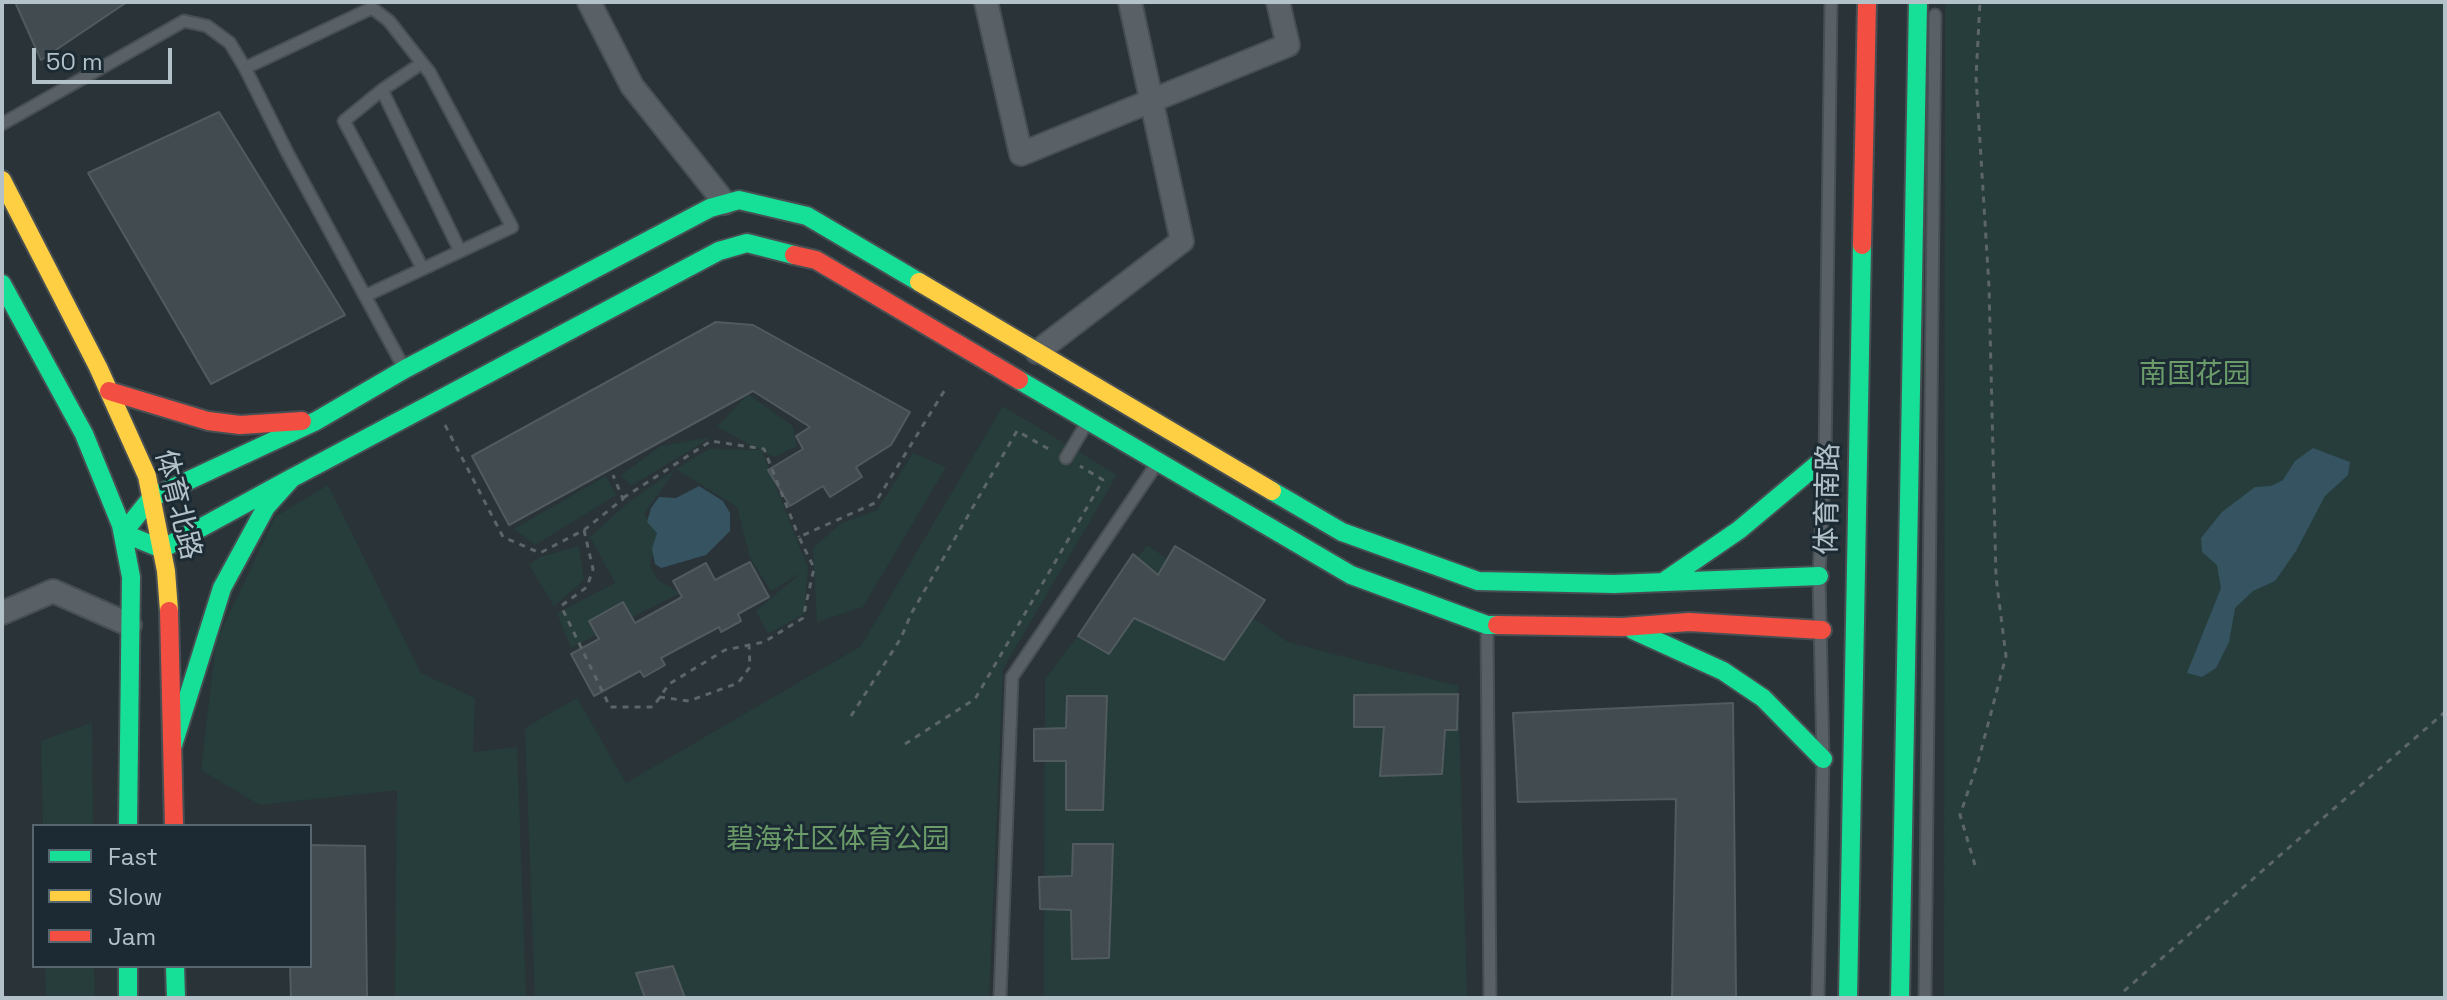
<!DOCTYPE html>
<html>
<head>
<meta charset="utf-8">
<style>
  body { margin:0 }
  #map { position:relative; width:2447px; height:1000px; overflow:hidden; background:#293338; font-family:"Space Grotesk",sans-serif }
  canvas { display:block }
  .frame { position:absolute; inset:0; border:4px solid #b3c1c9; pointer-events:none }
  .legend { position:absolute; left:32px; top:824px; width:280px; height:144px; box-sizing:border-box; background:#1c2b33; border:2px solid #58676f; margin:0; padding:10px 14px; list-style:none; font-size:24px; color:#b3c1c9 }
  .legend li { display:flex; align-items:center; gap:16px; height:40px }
  .legend b { width:40px; border:2px solid #58676f }
  .scale { position:absolute; left:32px; top:48px; width:140px; height:36px; box-sizing:border-box; border:4px solid #b3c1c9; border-top:0; padding-left:10px; font-size:24px; line-height:28px; white-space:nowrap; color:#b3c1c9; -webkit-text-stroke:6px #1c2b33; paint-order:stroke }
</style>
</head>
<body>
<div id="map">
<canvas width="2447" height="1000"></canvas>
<div class="frame"></div>
<ul class="legend">
<li><b style="height:10px;background:#16e098"></b>Fast</li>
<li><b style="height:10px;background:#ffcf43"></b>Slow</li>
<li><b style="height:10px;background:#f24e42"></b>Jam</li>
</ul>
<div class="scale">50 m</div>
</div>
<script>
const context = document.querySelector('canvas').getContext('2d');
context.lineJoin = 'round';
function fillPath(path, color) {
  context.fillStyle = color;
  context.fill(path, 'evenodd');
}
function poly(rows) {
  const path = new Path2D();
  for (const r of rows) {
    path.moveTo(r[0], r[1]);
    for (let i = 2; i < r.length; i += 2) path.lineTo(r[i], r[i + 1]);
  }
  return path;
}
function strokePath(path, color, width, dash) {
  context.strokeStyle = color;
  context.lineWidth = width;
  context.lineCap = dash ? 'butt' : 'round';
  context.setLineDash(dash || []);
  context.stroke(path);
}
function write(font, color, halo, rows, align = 'center') {
  context.font = font + ' "Space Grotesk","Noto Sans SC",sans-serif';
  context.lineWidth = 6;
  context.setLineDash([]);
  context.textBaseline = 'middle';
  context.strokeStyle = halo;
  context.fillStyle = color;
  for (const [text, x, y, turn = 0] of rows) {
    context.save();
    context.translate(x, y);
    context.rotate((+turn || 0) * Math.PI / 180);
    context.textAlign = isNaN(turn) ? turn : align;
    if (halo) context.strokeText(text, 0, 0);
    context.fillText(text, 0, 0);
    context.restore();
  }
}
const green = poly([
  [1945,2,2445,2,2445,998,1944,998],
  [748,394,793,426,797,446,775,457,762,452,808,568,804,614,768,634,756,611,801,573,771,591,750,558,737,507,676,469,644,514,657,533,650,566,658,580,680,593,571,648,557,613,615,583,590,537,630,501,676,469,709,449,760,450,717,427],
  [1003,406,1117,475,1003,669,989,998,535,998,525,728,577,698,626,783,861,646],
  [712,437,631,486,621,475,661,446],
  [913,453,946,467,863,607,817,622,813,548,840,524,877,510],
  [606,476,616,495,535,545,514,529],
  [328,485,421,673,475,698,473,752,517,747,526,998,395,998,397,790,260,805,201,770,216,642,275,517],
  [1147,545,1288,642,1458,686,1467,998,1044,998,1045,679],
  [579,546,584,580,554,606,529,565,540,557],
  [92,722,93,826,43,826,41,741],
  [45,966,94,966,95,998,46,998]
]);
const water = poly([
  [2313,448,2350,462,2348,475,2325,496,2296,551,2275,581,2253,591,2235,608,2229,642,2216,668,2202,677,2187,673,2221,588,2217,565,2202,552,2201,538,2222,512,2255,487,2271,486,2283,480,2295,461],
  [699,486,723,501,730,513,730,531,706,555,661,568,655,564,652,549,657,533,647,522,651,508,659,497,676,498]
]);
const building = poly([
  [15,2,127,2,41,60,15,2],
  [219,112,345,315,211,384,88,173,219,112],
  [716,322,753,325,910,412,891,445,856,467,862,477,830,497,823,486,790,506,768,470,803,449,796,436,810,427,753,391,509,525,472,456,716,322],
  [1175,546,1265,600,1224,660,1134,618,1109,654,1078,636,1133,554,1158,575,1175,546],
  [750,562,769,597,738,614,741,621,721,632,719,627,661,658,665,665,644,677,640,671,594,696,571,654,599,639,589,621,623,602,635,623,682,597,673,581,706,563,715,580,750,562],
  [1458,694,1457,730,1445,730,1442,774,1380,776,1384,727,1354,727,1354,695,1458,694],
  [1067,696,1107,696,1103,810,1066,810,1066,761,1034,761,1034,729,1066,728,1067,696],
  [1733,703,1736,998,1672,998,1676,799,1518,802,1513,713,1733,703],
  [1073,844,1113,844,1109,958,1072,959,1071,910,1040,909,1039,877,1072,876,1073,844],
  [310,845,365,846,367,998,291,998,290,966,310,966,310,845],
  [673,966,685,998,645,998,636,973,673,966]
]);
const path = poly([
  [445,425,503,537,540,553,584,530,623,499,613,475],
  [623,498,711,441,764,449,799,537],
  [584,530,593,569,587,587,561,606,610,707,653,707,669,684,725,650,764,642,803,618,814,568,799,537,875,503,946,388],
  [659,697,689,701,738,683,750,667,749,645],
  [851,716,901,638,911,614,1017,431,1052,451],
  [905,744,975,699,1103,480,1080,466],
  [1975,865,1960,815,1978,762,2006,656,1996,577,1989,287,1976,77,1980,2],
  [2124,991,2445,712]
]);
const lane = poly([
  [422,63,382,90,460,251],
  [245,68,372,8,389,21,430,73,512,227,365,296],
  [382,90,344,121,423,269],
  [2,124,184,21,207,26,230,43,245,68,287,152,404,368],
  [1066,458,1088,421],
  [1487,627,1490,998],
  [1000,998,1012,677,1158,462],
  [1818,998,1823,759,1819,576,1825,458,1831,2],
  [1925,998,1935,15]
]);
const street = poly([
  [589,2,632,86,725,203],
  [986,2,1021,154,1288,45,1278,2],
  [1037,352,1182,241,1130,2],
  [2,613,53,591,130,625]
]);
const fast = poly([
  [2,284,84,434,121,525,131,577,128,826],
  [1019,380,1351,575,1487,625,1497,625],
  [292,478,162,549,123,533,151,498,316,421,405,369,710,208,739,200,807,216,919,282],
  [1272,491,1342,532,1478,581,1614,584,1819,576],
  [1666,580,1739,530,1825,458],
  [1633,630,1723,671,1763,698,1823,759],
  [173,745,222,588,266,507,292,478,719,251,747,243,794,255],
  [128,966,128,998],
  [175,966,176,998],
  [1848,998,1862,245],
  [1900,998,1918,2]
]);
const slow = poly([
  [2,180,98,367,147,476,166,571,169,611],
  [919,282,1272,491]
]);
const jam = poly([
  [1862,245,1867,2],
  [794,255,816,260,1019,380],
  [109,391,208,421,240,425,302,421],
  [169,611,174,826],
  [1497,625,1623,627,1689,622,1822,630]
]);
const parkNames = [
  ["南国花园",2195,375],
  ["碧海社区体育公园",838,840]
];
const streetNames = [
  ["体育南路",1829,499,-89],
  ["体育北路",177,505,76]
];
fillPath(green, '#263d3b');
fillPath(water, '#355361');
fillPath(building, '#424b4f');
strokePath(building, '#515b5f', 2);
strokePath(lane, '#474f53', 15);
strokePath(street, '#474f53', 26);
strokePath(fast, '#474f53', 22);
strokePath(slow, '#474f53', 22);
strokePath(jam, '#474f53', 22);
strokePath(path, '#5c6568', 3, [6, 6]);
strokePath(lane, '#596166', 11);
strokePath(street, '#596166', 22);
strokePath(fast, '#16e098', 18);
strokePath(slow, '#ffcf43', 18);
strokePath(jam, '#f24e42', 18);
write('28px', '#6a9b69', '#1c2b33', parkNames);
write('28px', '#b3c1c9', '#1c2b33', streetNames);
</script>
</body>
</html>
